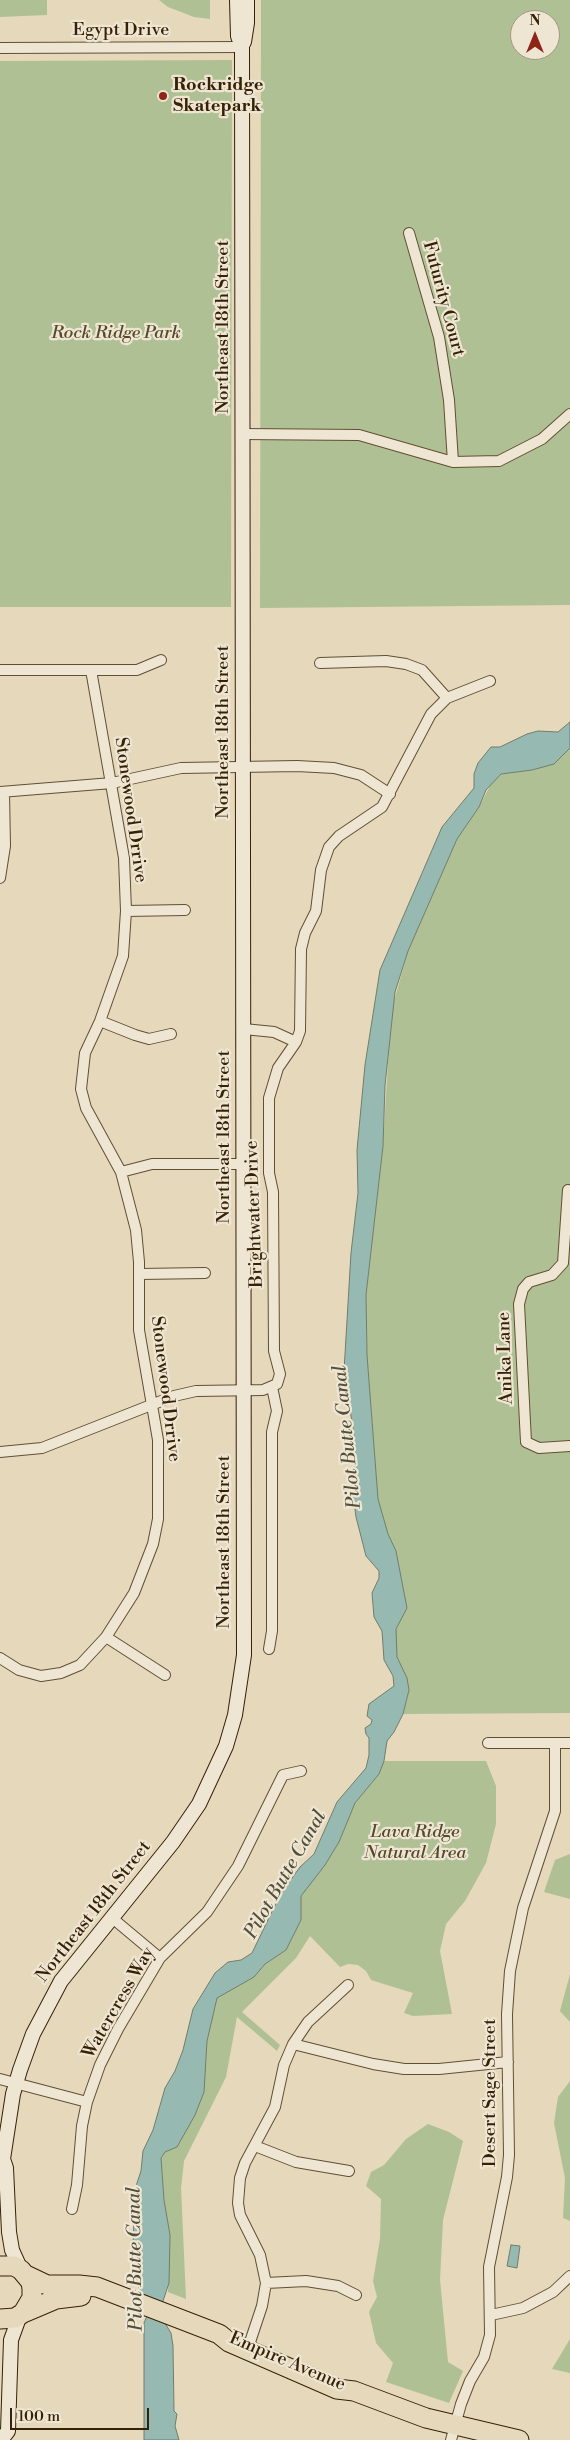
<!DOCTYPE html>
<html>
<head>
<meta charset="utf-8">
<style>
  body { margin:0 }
  #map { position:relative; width:570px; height:2440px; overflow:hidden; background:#e5d8bb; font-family:"Libre Bodoni",serif }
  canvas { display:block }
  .north { position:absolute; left:510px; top:10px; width:50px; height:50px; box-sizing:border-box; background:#eee6d3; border:1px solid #a49781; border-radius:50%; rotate:0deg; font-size:14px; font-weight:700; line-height:20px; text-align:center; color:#362105 }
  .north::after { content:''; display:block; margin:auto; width:18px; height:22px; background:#8f2418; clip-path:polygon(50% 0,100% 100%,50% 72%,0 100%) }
  .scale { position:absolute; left:10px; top:2408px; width:139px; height:22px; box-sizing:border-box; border:2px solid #362105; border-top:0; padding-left:6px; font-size:15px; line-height:18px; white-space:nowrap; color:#362105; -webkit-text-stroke:4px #eee6d3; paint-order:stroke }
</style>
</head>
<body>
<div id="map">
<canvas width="570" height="2440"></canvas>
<div class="north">N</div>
<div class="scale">100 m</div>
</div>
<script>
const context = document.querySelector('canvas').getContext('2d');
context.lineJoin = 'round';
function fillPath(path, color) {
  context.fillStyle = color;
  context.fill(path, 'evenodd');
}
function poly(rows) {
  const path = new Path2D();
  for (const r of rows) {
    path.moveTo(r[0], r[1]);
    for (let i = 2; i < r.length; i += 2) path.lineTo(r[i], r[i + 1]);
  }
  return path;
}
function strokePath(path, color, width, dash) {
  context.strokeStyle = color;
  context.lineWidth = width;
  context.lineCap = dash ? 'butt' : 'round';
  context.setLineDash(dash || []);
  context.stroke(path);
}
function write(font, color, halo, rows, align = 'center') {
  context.font = font + ' "Libre Bodoni",serif';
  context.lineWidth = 4.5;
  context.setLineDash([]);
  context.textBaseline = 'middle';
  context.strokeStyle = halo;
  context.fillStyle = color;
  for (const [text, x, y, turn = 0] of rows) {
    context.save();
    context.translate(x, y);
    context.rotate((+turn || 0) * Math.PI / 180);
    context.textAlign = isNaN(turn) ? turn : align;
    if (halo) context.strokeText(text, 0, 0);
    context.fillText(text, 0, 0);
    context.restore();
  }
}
const green = poly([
  [0,0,47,0,47,15,0,17],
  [159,0,210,0,210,19,194,17,168,7],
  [261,0,570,0,570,605,260,608],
  [520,20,550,20,550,50,520,50],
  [232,60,231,607,0,607,0,61],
  [570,748,570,1713,403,1714,409,1690,407,1678,397,1657,395,1640,396,1629,407,1608,396,1551,388,1534,378,1499,367,1355,366,1295,383,1146,391,1012,408,951,457,839,479,807,492,782,501,774,532,770,553,764],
  [384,1761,486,1761,496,1786,496,1824,486,1863,465,1901,446,1924,440,1951,452,2014,413,2016,404,2013,413,1993,371,1980,366,1971,358,1965,348,1964,340,1967,310,1936,296,1958,242,2012,280,2045,277,2051,237,2017,226,2077,184,2161,181,2188,186,2299,168,2292,170,2235,164,2200,161,2158,165,2152,177,2147,195,2115,204,2092,207,2041,217,1998,254,1977,265,1964,286,1950,301,1920,301,1896,304,1890,325,1865,339,1842,355,1803,379,1774],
  [570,1854,570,1899,544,1892,555,1860],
  [570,1974,570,2022,560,2011],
  [570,2081,570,2221,563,2218,565,2178,554,2123,558,2097],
  [428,2124,449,2132,463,2141,443,2220,440,2280,448,2362,463,2371,449,2403,386,2382,393,2363,376,2343,369,2312,377,2297,373,2281,380,2239,381,2199,366,2186,371,2172,384,2165,406,2139],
  [570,2339,570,2373,552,2369]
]);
const water = poly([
  [570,722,570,748,554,764,532,770,501,774,486,790,479,807,457,839,408,951,395,992,385,1085,383,1146,366,1295,367,1355,378,1499,388,1534,396,1551,407,1608,396,1629,397,1657,407,1678,409,1690,403,1714,394,1732,387,1741,384,1761,379,1774,355,1803,339,1842,325,1865,301,1896,301,1920,286,1950,265,1964,254,1977,217,1998,207,2041,204,2092,195,2115,177,2147,165,2152,161,2158,164,2200,170,2235,169,2283,163,2301,163,2320,171,2333,173,2346,174,2411,177,2414,175,2426,179,2440,144,2440,144,2323,147,2316,146,2301,138,2286,133,2246,135,2189,141,2171,143,2151,153,2130,165,2088,175,2071,183,2050,193,2009,215,1973,228,1962,241,1960,252,1953,280,1895,300,1867,314,1854,337,1802,366,1768,369,1755,369,1738,366,1734,365,1728,371,1724,372,1720,367,1716,369,1704,394,1686,393,1676,384,1660,382,1631,374,1617,372,1593,379,1578,379,1571,366,1556,356,1517,352,1487,355,1456,354,1435,344,1371,351,1253,358,1193,357,1150,365,1065,380,970,442,827,474,788,474,774,478,763,491,747,500,747,527,734,538,731,558,732,570,722],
  [511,2245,520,2246,517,2268,507,2266,511,2245]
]);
const street = poly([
  [0,48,242,47],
  [409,233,439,337,449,400,453,462],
  [243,434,359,435,453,462,499,461,542,439,570,414],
  [320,663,386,661,406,664,422,670,447,698],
  [0,670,137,670,161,660],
  [0,792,112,783,181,768,297,766,334,768,361,775,390,794],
  [0,878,5,846,4,792],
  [126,911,185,910],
  [100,1021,135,1035,149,1039,171,1034],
  [244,1029,274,1032,296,1042],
  [121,1172,152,1164,244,1164],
  [568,1190,563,1263,552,1275,529,1282,523,1289,519,1304,526,1442,539,1448,570,1446],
  [139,1274,205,1273],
  [0,1452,42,1448,174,1396,196,1391,263,1390,277,1384,280,1374,274,1351,273,1192,269,1173,269,1098,278,1068,296,1042,300,1031,301,949,305,933,316,911,321,870,329,847,339,836,382,807,431,714,447,698,490,681],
  [106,1637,165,1675],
  [269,1649,272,1631,272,1432,277,1411,272,1387],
  [0,1658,19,1670,41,1676,61,1673,80,1665,106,1637,134,1593,153,1544,158,1519,158,1440,139,1330,139,1262,136,1230,121,1172,86,1108,81,1089,85,1053,100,1021,123,956,126,911,124,858,91,670],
  [488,1743,570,1743],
  [111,1917,160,1958],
  [293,2044,373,2064,404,2069,439,2069,508,2062],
  [0,2079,87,2102],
  [255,2146,296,2162,349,2171],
  [72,2209,77,2185,82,2126,87,2102,100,2065,118,2029,160,1958,207,1912,238,1866,283,1775,301,1771],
  [266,2283,306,2281,338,2286,356,2295],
  [491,2315,523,2308,553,2292,570,2276],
  [250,2342,262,2306,266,2283,260,2255,240,2215,238,2203,240,2178,245,2163,275,2107,284,2065,293,2044,308,2022,348,1985],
  [451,2440,461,2404,470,2381,484,2357,490,2335,489,2267,507,2177,509,2155,507,2014,510,1971,523,1908,555,1811,555,1743]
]);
const secondary = poly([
  [244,42,247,23,247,0],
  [21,2270,12,2250,9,2232,6,2168,3,2159,13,2094,20,2070,33,2034,61,1981,173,1842,199,1804,226,1746,235,1715,244,1655,242,47,238,36,237,0],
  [1,2440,8,2431,11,2340,20,2315]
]);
const highway = poly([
  [0,2266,14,2266,21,2270,31,2282,32,2289,32,2298,23,2313,15,2318,0,2319],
  [26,2275,47,2285,79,2285,97,2287,219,2334,229,2342,337,2389,354,2391,426,2418,519,2440],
  [23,2313,56,2299,81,2296]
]);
const markers = [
  [163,96,5,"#8f2418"]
];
const streetNames = [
  ["Egypt Drive",121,31],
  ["Futurity Court",443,299,75],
  ["Northeast 18th Street",224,327,-90],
  ["Northeast 18th Street",224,732,-90],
  ["Stonewood Drrive",130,810,82],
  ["Northeast 18th Street",225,1137,-90],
  ["Brightwater Drive",255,1214,-92],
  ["Anika Lane",506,1358,-92],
  ["Stonewood Drrive",165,1389,83],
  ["Northeast 18th Street",225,1542,-90],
  ["Northeast 18th Street",94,1912,-52],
  ["Watercress Way",119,2003,-60],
  ["Desert Sage Street",491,2093,-90],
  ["Empire Avenue",287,2362,23]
];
const poiNames = [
  ["Rockridge",173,86],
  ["Skatepark",173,107]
];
const parkNames = [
  ["Rock Ridge Park",116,334],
  ["Lava Ridge",415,1833],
  ["Natural Area",415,1854]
];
const waterNames = [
  ["Pilot Butte Canal",348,1437,-96],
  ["Pilot Butte Canal",286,1875,-60],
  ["Pilot Butte Canal",136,2259,-91]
];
fillPath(green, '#afc094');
fillPath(water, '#96bab1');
strokePath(water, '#707d6c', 1);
strokePath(street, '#624f32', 12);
strokePath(secondary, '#362105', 16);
strokePath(highway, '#362105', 21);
strokePath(street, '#eee6d3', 10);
strokePath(secondary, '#eee6d3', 14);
strokePath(highway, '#e5d8bb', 19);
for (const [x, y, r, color] of markers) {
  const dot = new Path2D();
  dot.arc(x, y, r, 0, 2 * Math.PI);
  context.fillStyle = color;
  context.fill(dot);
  strokePath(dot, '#eee6d3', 2);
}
write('18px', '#362105', '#eee6d3', streetNames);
write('bold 18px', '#362105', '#eee6d3', poiNames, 'left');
write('italic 18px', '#544929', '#eee6d3', parkNames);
write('italic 19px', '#534f39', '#eee6d3', waterNames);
</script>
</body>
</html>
